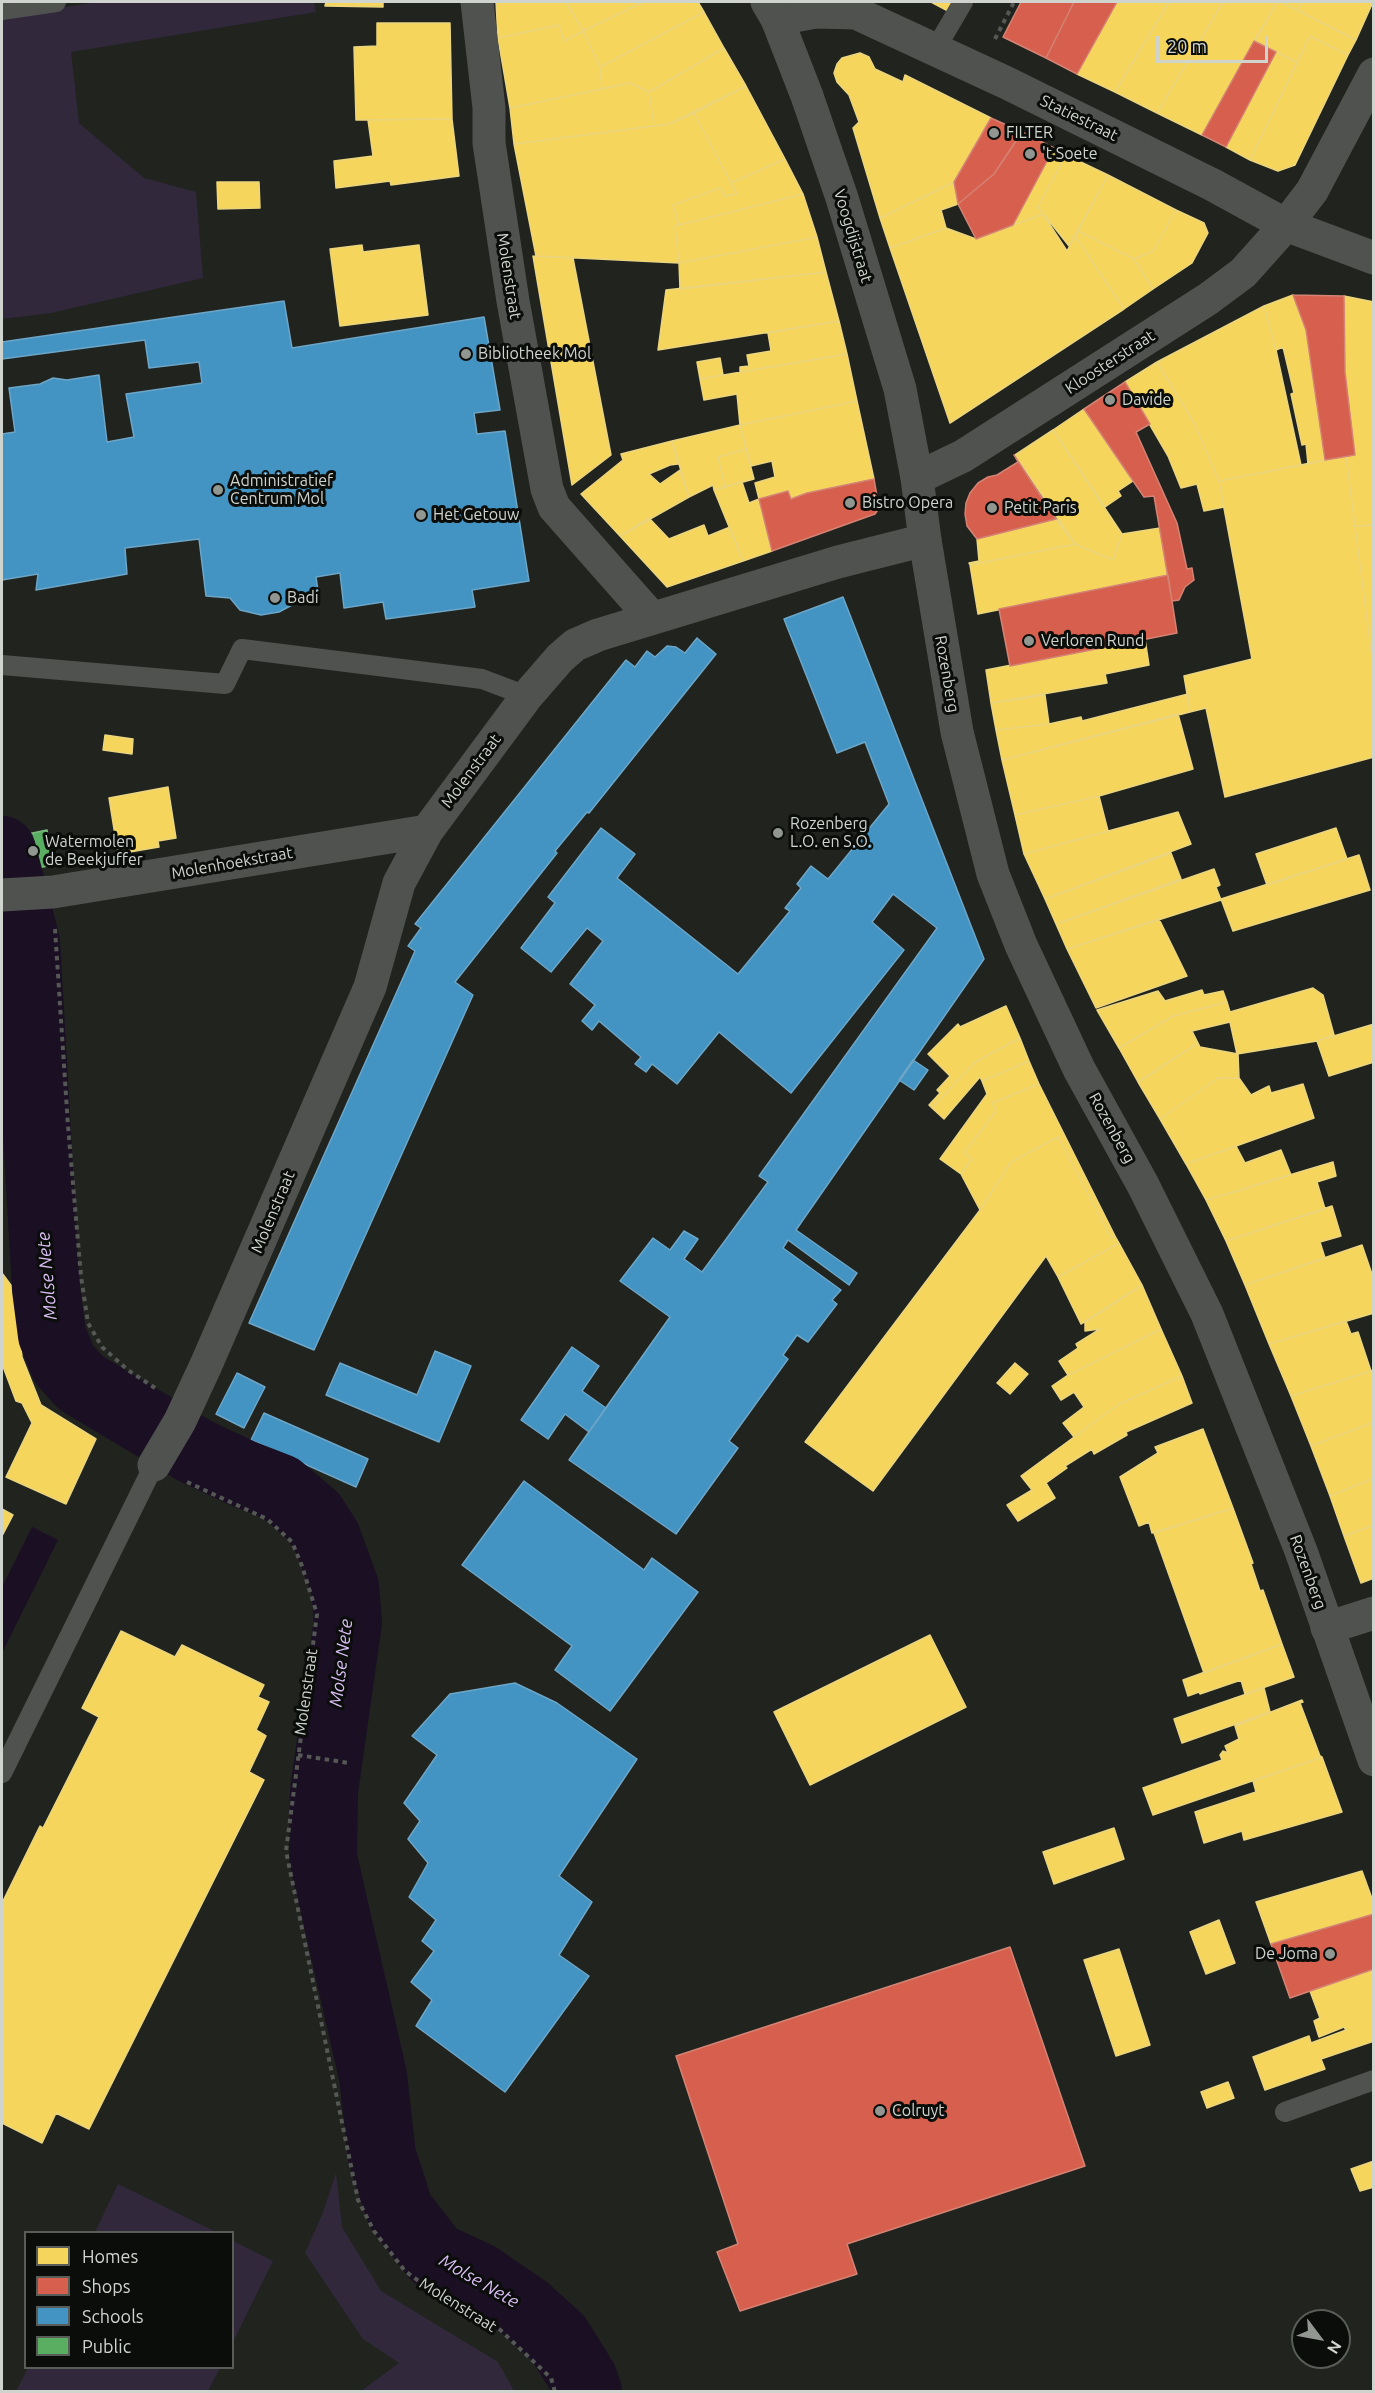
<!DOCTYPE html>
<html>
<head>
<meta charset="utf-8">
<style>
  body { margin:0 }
  #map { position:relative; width:1375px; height:2393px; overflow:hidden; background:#20231e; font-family:Ubuntu,sans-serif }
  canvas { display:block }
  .frame { position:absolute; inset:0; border:3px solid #d0d4cf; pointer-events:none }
  .legend { position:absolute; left:24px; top:2231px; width:210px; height:138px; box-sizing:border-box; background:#0a0d09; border:2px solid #595d58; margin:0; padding:8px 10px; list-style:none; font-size:18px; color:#d0d4cf }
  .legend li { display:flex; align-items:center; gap:12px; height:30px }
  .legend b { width:30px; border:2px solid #595d58 }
  .north { position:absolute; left:1291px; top:2309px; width:60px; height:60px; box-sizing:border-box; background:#0a0d09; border:2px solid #595d58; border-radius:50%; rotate:122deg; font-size:16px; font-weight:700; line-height:24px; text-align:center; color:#d0d4cf }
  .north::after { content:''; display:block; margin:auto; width:21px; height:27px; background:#929691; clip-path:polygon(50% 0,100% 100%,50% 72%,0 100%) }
  .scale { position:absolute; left:1156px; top:36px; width:112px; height:27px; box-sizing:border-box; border:3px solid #d0d4cf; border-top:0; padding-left:8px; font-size:18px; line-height:21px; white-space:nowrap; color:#d0d4cf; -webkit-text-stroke:4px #0a0d09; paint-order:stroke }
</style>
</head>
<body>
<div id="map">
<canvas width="1375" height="2393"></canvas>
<div class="frame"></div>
<ul class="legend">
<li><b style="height:16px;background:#f6d55c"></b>Homes</li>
<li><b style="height:16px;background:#d6604d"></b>Shops</li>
<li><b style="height:16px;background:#4393c3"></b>Schools</li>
<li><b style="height:16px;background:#5aae61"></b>Public</li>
</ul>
<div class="north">N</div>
<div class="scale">20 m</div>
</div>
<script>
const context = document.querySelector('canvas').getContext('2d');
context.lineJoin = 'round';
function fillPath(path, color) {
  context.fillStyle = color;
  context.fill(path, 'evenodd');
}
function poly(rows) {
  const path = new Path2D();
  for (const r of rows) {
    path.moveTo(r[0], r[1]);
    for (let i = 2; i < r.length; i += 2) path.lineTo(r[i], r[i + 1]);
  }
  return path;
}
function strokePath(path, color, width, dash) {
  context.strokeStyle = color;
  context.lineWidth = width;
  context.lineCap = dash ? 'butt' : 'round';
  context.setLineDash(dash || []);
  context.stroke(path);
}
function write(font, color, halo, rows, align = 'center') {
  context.font = font + ' Ubuntu,sans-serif';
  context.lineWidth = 6;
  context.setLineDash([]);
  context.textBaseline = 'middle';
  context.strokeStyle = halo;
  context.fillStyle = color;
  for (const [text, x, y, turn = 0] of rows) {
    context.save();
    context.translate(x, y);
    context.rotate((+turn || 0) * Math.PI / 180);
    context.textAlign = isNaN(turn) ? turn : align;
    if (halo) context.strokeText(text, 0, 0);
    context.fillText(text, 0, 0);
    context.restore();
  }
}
const green = poly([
  [98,2,314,2,316,12,71,52,79,123,144,178,196,192,203,278,51,313,2,319,2,17],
  [336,2173,342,2227,381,2291,498,2362,514,2391,361,2391,399,2363,363,2339,305,2253,322,2215],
  [118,2184,216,2232,95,2232],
  [233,2241,273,2261,233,2342],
  [28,2368,220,2368,208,2391,16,2391]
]);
const water = poly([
  [32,1527,58,1540,2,1653,2,1587]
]);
const homes = poly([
  [326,2,383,2,383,7,325,6,326,2],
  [496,2,566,2,583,31,564,41,559,25,498,38,496,2],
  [566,2,640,2,641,3,583,31,566,2],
  [640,2,698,2,704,12,600,67,583,31,641,3,640,2],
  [931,2,954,2,948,11,931,2],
  [1117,2,1169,2,1115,92,1077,74,1117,2],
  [1169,2,1223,2,1157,113,1115,92,1169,2],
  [1223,2,1277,2,1202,135,1157,113,1223,2],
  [1277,2,1281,2,1356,40,1348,55,1310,36,1297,62,1254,41,1277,2],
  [1281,2,1302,2,1297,10,1281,2],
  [1302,2,1373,2,1356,40,1297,10,1302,2],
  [704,12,724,48,649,92,630,83,602,89,600,67,704,12],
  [377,23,450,23,452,119,356,120,354,47,377,46,377,23],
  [559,25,564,41,583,31,600,67,602,89,510,108,498,38,559,25],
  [1310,36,1348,55,1295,165,1278,171,1250,160,1310,36],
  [724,48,746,86,669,124,654,126,649,92,724,48],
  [1276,52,1297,62,1250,160,1226,147,1276,52],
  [860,53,869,57,875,69,903,82,905,75,991,118,954,182,880,218,853,128,859,122,849,95,837,82,834,73,837,64,842,58,860,53],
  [630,83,649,92,654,126,514,144,510,108,630,83],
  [746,86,785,159,731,183,694,113,746,86],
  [694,113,737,194,725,196,720,188,673,205,679,225,675,226,679,263,536,256,514,144,669,124,694,113],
  [452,119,459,176,391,185,390,181,336,188,334,161,373,156,368,120,452,119],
  [1054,148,1066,155,1038,207,1043,214,1013,225,1054,148],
  [1066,155,1108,175,1069,246,1038,207,1066,155],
  [785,159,803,194,679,225,673,205,720,188,725,196,737,194,731,183,785,159],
  [1108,175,1176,210,1153,251,1134,259,1078,231,1108,175],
  [217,182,259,182,260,208,218,209,217,182],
  [954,182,958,204,941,210,946,228,890,248,880,218,954,182],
  [803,194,817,237,679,263,675,226,803,194],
  [1176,210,1204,223,1208,233,1192,263,1153,289,1134,259,1153,251,1176,210],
  [1043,214,1067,251,1075,236,1124,309,950,423,890,248,946,228,976,239,1043,214],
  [1078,231,1134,259,1153,289,1124,309,1075,236,1078,231],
  [817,237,826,272,680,289,679,263,817,237],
  [362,245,363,252,419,245,428,315,340,326,330,249,362,245],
  [533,256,573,258,611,455,572,485,533,256],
  [826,272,839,321,658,350,666,290,826,272],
  [1293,295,1306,330,1325,460,1308,464,1306,444,1302,445,1291,394,1294,393,1283,347,1276,350,1264,306,1293,295],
  [1344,296,1374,302,1374,525,1355,526,1346,456,1355,455,1345,372,1344,296],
  [1264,306,1276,350,1301,465,1219,481,1194,423,1157,362,1264,306],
  [839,321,847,354,740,372,740,367,749,366,747,355,771,351,768,333,839,321],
  [847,354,857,401,740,425,737,394,704,400,700,379,847,354],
  [720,358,723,375,700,379,697,362,720,358],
  [1157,362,1194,423,1219,481,1224,507,1204,511,1197,484,1181,488,1168,456,1125,382,1157,362],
  [857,401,874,479,807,493,791,499,788,491,759,499,755,483,775,477,772,461,751,466,740,425,857,401],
  [1084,409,1133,481,1118,491,1121,496,1105,507,1053,430,1084,409],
  [740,425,746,449,718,457,725,487,714,490,713,485,689,497,672,441,740,425],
  [1053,430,1122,534,1113,560,1075,544,1015,455,1053,430],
  [672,441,678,464,670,465,649,474,660,484,680,470,689,497,620,536,581,494,623,460,621,454,672,441],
  [746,449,754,479,725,487,718,457,746,449],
  [1346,456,1374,674,1374,757,1225,797,1206,708,1190,712,1184,676,1252,659,1219,481,1346,456],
  [742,482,749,503,759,499,772,551,743,561,714,490,742,482],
  [649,518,669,539,704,525,708,536,730,527,743,561,667,587,620,536,649,518],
  [1056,519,1075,544,970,565,969,563,979,561,977,539,1056,519],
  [1374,525,1374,674,1355,526,1374,525],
  [1160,528,1168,575,978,614,970,565,1075,544,1113,560,1122,534,1160,528],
  [1145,639,1149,665,1105,674,1107,683,991,703,986,670,1145,639],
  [1188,694,1190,712,1002,760,996,730,1049,724,1081,717,1082,721,1188,694],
  [1045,695,1049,724,996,730,991,703,1045,695],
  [1178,714,1193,769,1099,796,1015,815,1002,760,1178,714],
  [105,735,133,739,132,754,103,750,105,735],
  [168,787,176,838,158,841,159,847,118,854,109,798,168,787],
  [1099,796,1108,831,1024,854,1015,815,1099,796],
  [1178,812,1191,844,1045,899,1024,854,1178,812],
  [1336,828,1347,859,1267,885,1256,854,1336,828],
  [1171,853,1181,879,1056,924,1045,899,1171,853],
  [1359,855,1370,890,1233,931,1221,899,1359,855],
  [1214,869,1220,885,1216,887,1221,900,1067,949,1056,924,1214,869],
  [1159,919,1187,976,1096,1008,1067,949,1159,919],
  [1313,988,1323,995,1334,1035,1317,1041,1237,1054,1230,1022,1192,1031,1198,1043,1138,1082,1119,1048,1173,1016,1227,1002,1230,1012,1313,988],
  [1202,990,1204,995,1223,991,1227,1002,1173,1016,1119,1048,1097,1010,1158,991,1165,1001,1202,990],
  [1006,1006,1020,1038,975,1062,932,1108,929,1105,940,1093,937,1090,950,1076,928,1054,958,1024,960,1027,1006,1006],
  [1374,1024,1374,1062,1329,1076,1317,1041,1374,1024],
  [1020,1038,1029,1061,982,1081,980,1077,944,1119,932,1108,975,1062,1020,1038],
  [1198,1043,1200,1047,1238,1054,1239,1078,1218,1078,1160,1119,1138,1082,1198,1043],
  [1029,1061,1039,1084,992,1103,996,1111,964,1153,972,1159,961,1174,940,1159,987,1094,982,1081,1029,1061],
  [1218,1078,1239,1078,1251,1095,1269,1086,1271,1093,1303,1084,1314,1118,1186,1164,1160,1119,1218,1078],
  [1039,1084,1115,1236,1111,1238,1058,1137,1011,1162,980,1210,961,1174,972,1159,964,1153,996,1111,992,1103,1039,1084],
  [1058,1137,1111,1238,1115,1236,1119,1243,1058,1277,1046,1256,873,1491,805,1442,980,1210,1011,1162,1058,1137],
  [1236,1146,1245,1163,1281,1150,1291,1175,1206,1200,1186,1164,1236,1146],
  [1333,1162,1336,1176,1317,1182,1325,1209,1226,1241,1206,1200,1333,1162],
  [1332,1206,1341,1236,1320,1242,1325,1258,1245,1285,1226,1241,1332,1206],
  [1119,1243,1142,1285,1081,1324,1058,1277,1119,1243],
  [1362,1245,1374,1280,1374,1313,1269,1344,1245,1285,1362,1245],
  [2,1273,16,1292,22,1357,41,1405,96,1439,66,1504,6,1477,32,1423,22,1403,16,1401,2,1364,2,1273],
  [1142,1285,1161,1329,1068,1375,1059,1361,1078,1348,1076,1344,1100,1329,1085,1331,1085,1322,1142,1285],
  [1346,1321,1351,1334,1358,1332,1371,1371,1291,1396,1269,1344,1346,1321],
  [1161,1329,1182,1376,1119,1404,1074,1437,1063,1423,1084,1407,1074,1392,1061,1400,1052,1386,1068,1375,1161,1329],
  [1015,1363,1028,1374,1010,1394,997,1383,1015,1363],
  [1374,1370,1374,1422,1311,1446,1291,1396,1374,1370],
  [1182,1376,1192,1403,1126,1432,1127,1435,1094,1454,1092,1449,1065,1466,1067,1468,1046,1483,1055,1498,1018,1521,1007,1505,1032,1490,1021,1476,1119,1404,1182,1376],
  [1374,1422,1374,1478,1330,1496,1311,1446,1374,1422],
  [1203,1429,1233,1508,1152,1533,1149,1522,1139,1526,1120,1477,1158,1453,1155,1447,1203,1429],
  [1374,1478,1374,1525,1344,1536,1330,1496,1374,1478],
  [1233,1508,1253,1563,1251,1564,1260,1591,1263,1590,1282,1644,1204,1673,1154,1533,1233,1508],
  [2,1509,13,1515,2,1536,2,1509],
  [1374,1525,1374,1578,1361,1583,1344,1536,1374,1525],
  [121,1631,175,1657,182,1645,264,1685,258,1697,269,1702,256,1730,266,1736,249,1772,264,1780,89,2129,56,2113,42,2143,2,2123,2,1903,40,1826,43,1828,99,1717,82,1708,121,1631],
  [930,1635,966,1707,810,1785,774,1712,930,1635],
  [1282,1644,1294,1677,1245,1694,1241,1680,1200,1694,1199,1692,1188,1696,1183,1680,1282,1644],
  [1264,1688,1270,1712,1182,1743,1174,1719,1264,1688],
  [1302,1700,1303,1702,1300,1703,1320,1756,1322,1757,1153,1815,1143,1788,1222,1760,1220,1755,1223,1751,1228,1753,1225,1746,1239,1739,1235,1726,1302,1700],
  [1322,1757,1342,1812,1244,1840,1242,1831,1204,1843,1195,1812,1256,1792,1253,1781,1322,1757],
  [1114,1828,1124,1859,1054,1884,1043,1852,1114,1828],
  [1362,1871,1374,1904,1374,1914,1271,1944,1256,1902,1362,1871],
  [1219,1920,1235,1963,1206,1974,1190,1932,1219,1920],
  [1119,1949,1150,2045,1116,2056,1084,1960,1119,1949],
  [1374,1969,1374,2041,1321,2059,1325,2069,1265,2090,1253,2057,1309,2036,1311,2043,1346,2030,1344,2027,1319,2037,1314,2021,1320,2018,1310,1991,1374,1969],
  [1228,2082,1234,2098,1207,2108,1201,2092,1228,2082],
  [1374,2161,1374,2187,1360,2191,1351,2169,1374,2161]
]);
const shops = poly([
  [1021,2,1074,2,1046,58,1003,37,1021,2],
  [1074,2,1117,2,1077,74,1046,58,1074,2],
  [1254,41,1276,52,1226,147,1202,135,1254,41],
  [991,118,1022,132,994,174,958,204,954,182,991,118],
  [1022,132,1054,148,1013,225,976,239,958,204,994,174,1022,132],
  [1293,295,1344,296,1345,372,1355,455,1325,460,1306,330,1293,295],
  [1125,382,1150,424,1136,432,1177,523,1187,569,1192,568,1194,580,1185,587,1179,600,1172,601,1154,496,1144,497,1084,409,1125,382],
  [1014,455,1056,519,977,539,967,526,965,514,966,503,970,493,978,483,988,477,997,475,1018,462,1014,455],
  [874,479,879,508,875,514,772,551,759,499,788,491,791,499,807,493,874,479],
  [1168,575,1177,633,1010,666,999,609,1168,575],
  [1374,1914,1374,1969,1290,1998,1271,1944,1374,1914],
  [1010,1947,1085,2166,847,2244,857,2274,740,2311,717,2252,738,2244,676,2056,1010,1947]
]);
const schools = poly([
  [284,301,292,348,484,317,500,410,474,413,477,434,505,431,529,581,472,590,475,607,386,619,383,602,344,608,340,573,316,577,318,591,279,612,261,615,240,610,230,598,206,596,199,539,125,548,127,574,36,590,38,574,2,580,2,434,15,432,9,388,40,384,53,378,67,380,99,375,107,442,134,437,126,394,202,383,199,362,149,368,145,340,2,359,2,342,284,301],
  [843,597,984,959,796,1230,857,1273,849,1285,788,1240,783,1248,841,1290,832,1300,837,1304,808,1342,797,1335,783,1355,788,1359,729,1441,738,1448,676,1534,569,1460,670,1317,620,1281,653,1238,670,1250,684,1231,698,1239,684,1259,702,1272,768,1182,759,1176,937,928,893,894,872,922,904,950,791,1093,719,1032,677,1084,652,1064,646,1072,635,1064,641,1057,599,1021,592,1030,582,1021,595,1005,570,984,603,941,587,928,551,972,521,948,555,903,548,897,601,828,635,854,617,878,738,974,790,911,785,908,801,888,797,884,811,866,828,879,889,804,865,742,837,753,784,619,843,597],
  [697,638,716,654,589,813,587,812,555,851,557,853,455,982,473,995,314,1350,249,1323,415,951,408,946,421,928,415,924,626,660,635,667,647,651,655,657,667,646,676,647,685,653,697,638],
  [913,1060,928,1070,914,1090,899,1080,913,1060],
  [572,1347,599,1366,582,1391,606,1408,589,1432,565,1414,548,1439,521,1420,572,1347],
  [435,1351,471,1366,439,1442,326,1395,340,1363,417,1395,435,1351],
  [237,1373,265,1387,244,1428,216,1414,237,1373],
  [264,1413,368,1459,356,1487,251,1440,264,1413],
  [524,1481,644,1570,652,1558,698,1592,610,1711,555,1670,572,1646,462,1565,524,1481],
  [515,1683,557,1703,637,1759,559,1876,592,1902,559,1955,589,1976,505,2092,416,2026,432,2000,411,1982,434,1951,422,1941,436,1920,409,1897,428,1863,408,1839,420,1821,404,1803,437,1755,412,1736,450,1694,515,1683]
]);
const public = poly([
  [47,830,54,865,20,871,13,837,47,830]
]);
const river = poly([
  [2,850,26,942,46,1289,52,1335,64,1364,81,1383,195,1451,244,1474,280,1488,313,1516,327,1538,345,1587,348,1622,324,1791,323,1858,373,2076,382,2156,400,2211,435,2256,478,2276,526,2309,558,2338,584,2380,588,2392]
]);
const path = poly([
  [995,39,1014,2],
  [55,929,68,1126,81,1276,88,1323,102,1347,128,1370,155,1388],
  [187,1482,267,1519,292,1542,302,1566,317,1614,286,1851,358,2200,374,2231,405,2271,435,2293,495,2325,551,2378,555,2392],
  [298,1755,349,1763]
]);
const service = poly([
  [2,10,56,2],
  [936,48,963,2],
  [2,665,225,684,242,649,482,679,527,696],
  [2,1773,154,1465],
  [1285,2112,1374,2080]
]);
const minor = poly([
  [477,2,489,108,489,143,513,301,547,489,554,507,652,618],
  [2,895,53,892,427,831],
  [154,1465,180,1421,206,1365,370,987,399,883,427,831,527,696,560,658,575,645,598,635,838,562,925,540],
  [1327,1628,1374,1613]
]);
const tertiary = poly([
  [777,19,816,12,856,13,1007,83,1213,185,1286,225,1374,258],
  [917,478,963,456,1208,299,1243,273,1286,225,1312,191,1374,74]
]);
const secondary = poly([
  [767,2,777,19,807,96,842,198,900,389,917,478,925,540,957,732,993,874,1021,945,1079,1069,1143,1185,1207,1314,1301,1551,1374,1760]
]);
const markers = [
  [994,133,6,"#929691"],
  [1030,154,6,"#929691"],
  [466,354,6,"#929691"],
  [1110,400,6,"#929691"],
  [218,490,6,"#929691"],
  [850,503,6,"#929691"],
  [992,508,6,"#929691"],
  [421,515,6,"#929691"],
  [275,598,6,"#929691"],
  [1029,641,6,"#929691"],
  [778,833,6,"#929691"],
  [33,851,6,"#929691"],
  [1330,1954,6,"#929691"],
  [880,2111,6,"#929691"]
];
const streetNames = [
  ["Statiestraat",1079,118,26],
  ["Voogdijstraat",853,236,73],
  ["Molenstraat",509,276,81],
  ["Kloosterstraat",1110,362,-33],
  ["Rozenberg",947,674,80],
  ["Molenstraat",471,771,-53],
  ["Molenhoekstraat",232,863,-10],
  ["Rozenberg",1112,1128,61],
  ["Molenstraat",273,1212,-67],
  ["Rozenberg",1308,1572,70],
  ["Molenstraat",306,1692,-82],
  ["Molenstraat",458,2305,32]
];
const poiNames = [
  ["FILTER",1006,133],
  ["'t Soete",1042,154],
  ["Bibliotheek Mol",478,354],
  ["Davide",1122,400],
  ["Administratief",230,481],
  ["Centrum Mol",230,499],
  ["Bistro Opera",862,503],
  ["Petit Paris",1004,508],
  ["Het Getouw",433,515],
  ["Badi",287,598],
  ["Verloren Rund",1041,641],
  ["Rozenberg",790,824],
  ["L.O. en S.O.",790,842],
  ["Watermolen",45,842],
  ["de Beekjuffer",45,860],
  ["De Joma",1318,1954,"right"],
  ["Colruyt",892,2111]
];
const waterNames = [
  ["Molse Nete",47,1276,-95],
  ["Molse Nete",341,1663,-83],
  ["Molse Nete",479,2281,30]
];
fillPath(green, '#31293b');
fillPath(water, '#1a0f23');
fillPath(homes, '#f6d55c');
strokePath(homes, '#ebd57e', 1.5);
fillPath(shops, '#d6604d');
strokePath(shops, '#d48374', 1.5);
fillPath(schools, '#4393c3');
strokePath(schools, '#6da6c7', 1.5);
fillPath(public, '#5aae61');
strokePath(public, '#7db982', 1.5);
strokePath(river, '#1a0f23', 68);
strokePath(path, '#555854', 4, [4.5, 4.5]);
strokePath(service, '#50524f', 20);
strokePath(minor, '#50524f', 33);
strokePath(tertiary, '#50524f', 33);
strokePath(secondary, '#50524f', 33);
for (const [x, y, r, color] of markers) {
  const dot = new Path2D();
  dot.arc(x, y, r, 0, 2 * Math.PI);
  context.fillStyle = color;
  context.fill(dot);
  strokePath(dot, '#0a0d09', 2);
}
write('16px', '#d0d4cf', '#0a0d09', streetNames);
write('16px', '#d0d4cf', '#0a0d09', poiNames, 'left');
write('italic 18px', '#d9bff6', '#0a0d09', waterNames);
</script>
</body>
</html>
